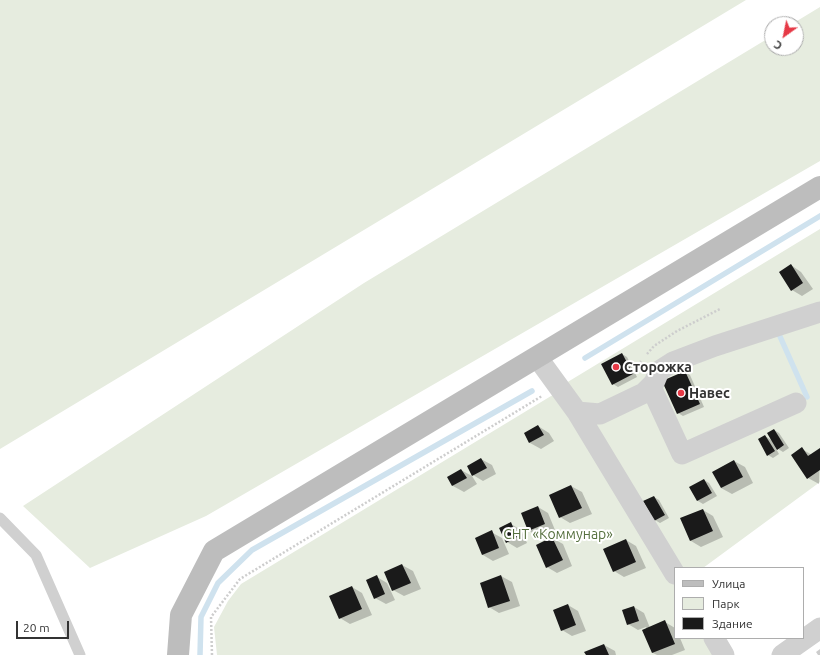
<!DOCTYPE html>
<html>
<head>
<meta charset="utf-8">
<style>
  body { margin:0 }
  #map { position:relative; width:820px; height:655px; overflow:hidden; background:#fff; font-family:Ubuntu,sans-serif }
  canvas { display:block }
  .legend { position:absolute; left:674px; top:567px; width:130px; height:72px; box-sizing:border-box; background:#fff; border:1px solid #adadad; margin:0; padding:5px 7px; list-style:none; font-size:12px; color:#333 }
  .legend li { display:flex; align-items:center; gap:8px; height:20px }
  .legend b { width:20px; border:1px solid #adadad }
  .north { position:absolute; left:764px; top:16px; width:40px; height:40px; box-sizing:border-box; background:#fff; border:1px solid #adadad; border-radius:50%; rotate:213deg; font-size:11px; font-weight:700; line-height:16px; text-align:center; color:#333 }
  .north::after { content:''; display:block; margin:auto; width:14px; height:18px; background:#e63946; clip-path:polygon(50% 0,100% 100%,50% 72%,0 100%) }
  .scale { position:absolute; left:16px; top:621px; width:53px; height:18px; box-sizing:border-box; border:2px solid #333; border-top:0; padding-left:5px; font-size:12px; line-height:14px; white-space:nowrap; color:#333; -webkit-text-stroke:3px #fff; paint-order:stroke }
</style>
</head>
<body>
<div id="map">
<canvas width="820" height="655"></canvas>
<ul class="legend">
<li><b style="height:5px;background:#bdbdbd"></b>Улица</li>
<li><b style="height:11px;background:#e6ecdf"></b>Парк</li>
<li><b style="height:11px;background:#1a1a1a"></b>Здание</li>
</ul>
<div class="north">С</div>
<div class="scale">20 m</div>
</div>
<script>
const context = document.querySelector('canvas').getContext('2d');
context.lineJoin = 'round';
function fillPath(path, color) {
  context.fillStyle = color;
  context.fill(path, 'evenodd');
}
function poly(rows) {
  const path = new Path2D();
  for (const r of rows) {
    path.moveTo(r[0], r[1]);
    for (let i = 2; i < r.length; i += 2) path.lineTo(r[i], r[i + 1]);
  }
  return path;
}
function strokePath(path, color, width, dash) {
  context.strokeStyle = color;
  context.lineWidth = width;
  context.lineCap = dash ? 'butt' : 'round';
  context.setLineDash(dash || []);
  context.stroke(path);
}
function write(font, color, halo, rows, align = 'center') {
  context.font = font + ' Ubuntu,sans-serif';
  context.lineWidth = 4;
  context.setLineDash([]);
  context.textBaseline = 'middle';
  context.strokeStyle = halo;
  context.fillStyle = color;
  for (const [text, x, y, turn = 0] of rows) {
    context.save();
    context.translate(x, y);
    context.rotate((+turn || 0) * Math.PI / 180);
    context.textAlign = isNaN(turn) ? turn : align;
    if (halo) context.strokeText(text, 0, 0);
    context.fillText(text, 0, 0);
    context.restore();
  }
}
const green = poly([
  [0,0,746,0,0,449],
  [820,7,820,161,206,516,90,568,23,506,364,283,772,36,772,48,796,48,796,24,792,24],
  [820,229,820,482,703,568,675,568,675,638,721,638,731,655,217,655,214,627,228,601,241,584,556,393,566,383]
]);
const shadow = poly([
  [791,265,801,272,813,289,802,296,792,290],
  [622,354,627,357,637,377,618,387,613,384],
  [685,372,690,375,704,407,683,416,678,413],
  [538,426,549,433,554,441,541,449,530,443,525,434],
  [774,430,779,433,789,448,783,452,775,447,779,454,773,458,768,455,765,436,773,441],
  [802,449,812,455,820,449,819,484,808,478],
  [481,459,492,465,496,474,483,481,473,475],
  [734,461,745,467,753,483,732,494,721,488],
  [461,470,472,476,477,484,464,492,453,486,448,477],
  [704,480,709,483,717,496,703,504,698,501,691,488],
  [571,486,582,492,592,514,570,523,560,517],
  [654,497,659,500,669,518,660,523,655,520],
  [538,507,548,513,555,530,540,537,529,531,522,514],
  [703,510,713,516,723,537,701,547,691,541,681,519],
  [511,524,521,530,527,543,517,548,507,542],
  [491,532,502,538,509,554,493,561,483,555,476,538],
  [552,538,563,544,572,566,557,573,547,567],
  [626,540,636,546,646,568,624,577,614,571],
  [402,565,413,571,421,589,404,596,393,590],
  [501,576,512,582,520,606,499,613,489,607],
  [377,577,387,583,395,600,386,604,375,598],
  [352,587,362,593,372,615,350,624,340,618],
  [568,605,578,611,586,631,572,636,562,630],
  [634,607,644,613,650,628,665,622,675,628,675,638,680,638,685,650,672,655,657,655,653,653,646,627,638,630,628,624],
  [604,645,615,651,616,655,587,655,586,652],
  [820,649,820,655,818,655,816,652]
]);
const stream = poly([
  [778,332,807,397],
  [585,358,820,216],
  [200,655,201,617,218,583,252,550,532,391]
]);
const building = poly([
  [791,264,803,283,791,291,779,272],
  [622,353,633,374,612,385,601,364],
  [685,371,700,404,677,414,662,381],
  [538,425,544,435,529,443,524,433],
  [774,429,784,445,777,450,767,433],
  [765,435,775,451,767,456,758,439],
  [802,447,808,456,820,448,820,470,807,479,791,455],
  [481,458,487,468,472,476,467,466],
  [734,460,743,477,721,488,712,472],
  [461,469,467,478,452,486,447,477],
  [704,479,712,493,697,501,689,487],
  [571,485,582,508,559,518,549,495],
  [654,496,665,515,654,521,643,501],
  [538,506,545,524,528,531,521,513],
  [703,509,713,531,690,541,680,518],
  [511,522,517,537,506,543,499,528],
  [492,530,499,548,482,555,475,538],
  [552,537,563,560,546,568,536,545],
  [626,539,636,562,613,572,603,549],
  [402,564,411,583,392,591,384,572],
  [377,575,385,594,374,599,366,580],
  [501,575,510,601,488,608,480,583],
  [352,586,362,609,339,619,329,596],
  [568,604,576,625,561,631,553,610],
  [634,606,639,621,627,625,622,610],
  [665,620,675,644,652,653,642,630],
  [604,644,609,655,586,655,584,652]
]);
const path = poly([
  [647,354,654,346,677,331,720,309],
  [635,368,641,361],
  [212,655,211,617,240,579,542,396]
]);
const lane = poly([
  [0,518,36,555,80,655]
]);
const street = poly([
  [537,357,577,412,675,574],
  [651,387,682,454,796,403],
  [577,412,600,414,644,393,654,383,659,371,673,362,715,346,820,312],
  [714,638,724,655],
  [782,655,820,628]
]);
const secondary = poly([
  [178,655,181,615,214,551,820,187]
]);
const markers = [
  [616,367,4,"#e63946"],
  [681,393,4,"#e63946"]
];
const poiNames = [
  ["Сторожка",624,367],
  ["Навес",689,393]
];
const parkNames = [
  ["СНТ «Коммунар»",558,534]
];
fillPath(green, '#e6ecdf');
fillPath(shadow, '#0003');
strokePath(stream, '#cfe2ee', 5.5);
fillPath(building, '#1a1a1a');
strokePath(path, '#cdcdcd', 2.5, [2, 2]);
strokePath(lane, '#d0d0d0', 11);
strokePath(street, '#d0d0d0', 21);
strokePath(secondary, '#bdbdbd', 22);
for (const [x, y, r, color] of markers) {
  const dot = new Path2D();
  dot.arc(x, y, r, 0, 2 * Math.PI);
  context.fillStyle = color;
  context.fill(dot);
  strokePath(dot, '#fff', 1.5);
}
write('bold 14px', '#333', '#fff', poiNames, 'left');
write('14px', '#56703f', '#fff', parkNames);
</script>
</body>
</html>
